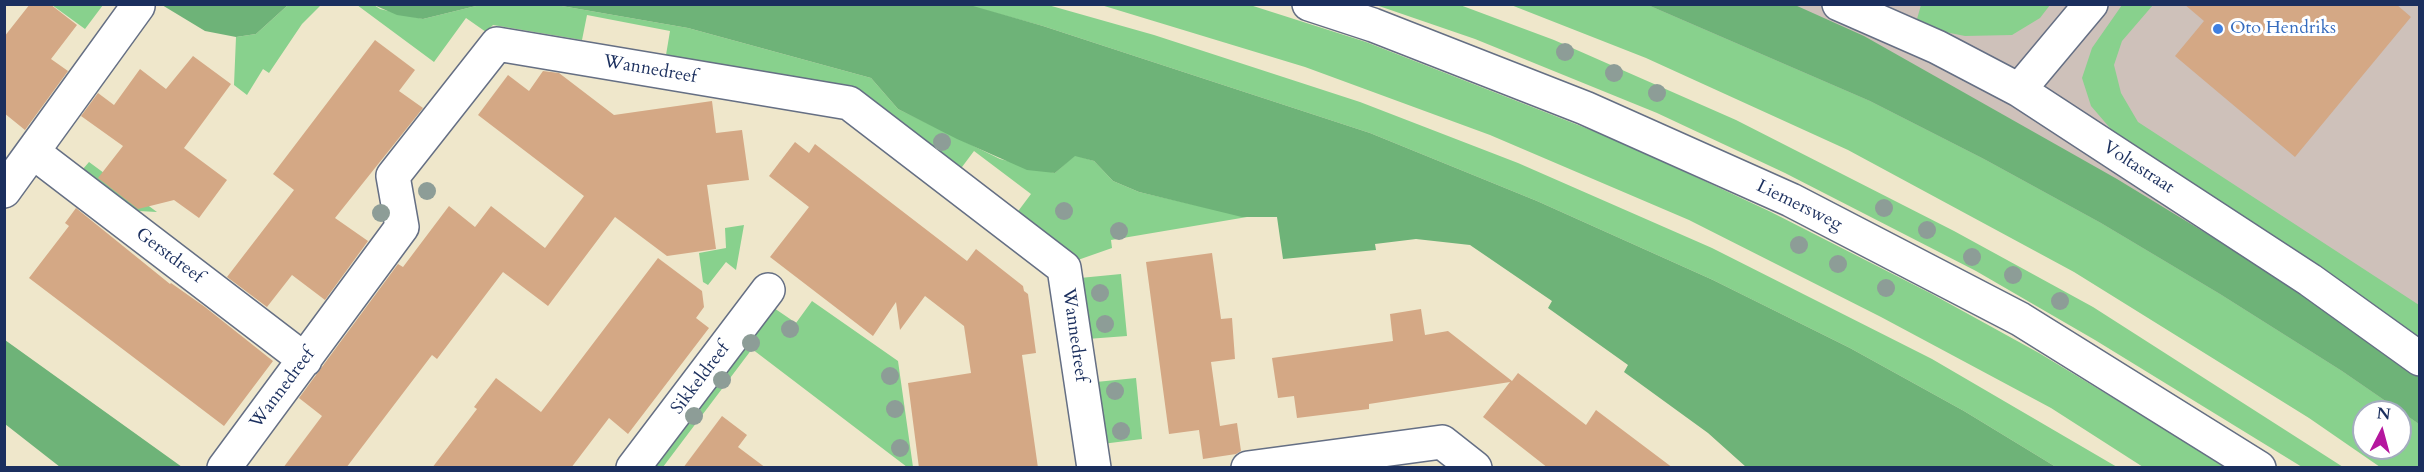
<!DOCTYPE html>
<html>
<head>
<meta charset="utf-8">
<style>
  body { margin:0 }
  #map { position:relative; width:2424px; height:472px; overflow:hidden; background:#efe7cb; font-family:Cardo,serif }
  canvas { display:block }
  .frame { position:absolute; inset:0; border:6px solid #1b2f5e; pointer-events:none }
  .north { position:absolute; left:2352px; top:400px; width:60px; height:60px; box-sizing:border-box; background:#fff; border:2px solid #a4acbf; border-radius:50%; rotate:6deg; font-size:16px; font-weight:700; line-height:24px; text-align:center; color:#1b2f5e }
  .north::after { content:''; display:block; margin:auto; width:21px; height:27px; background:#b5179e; clip-path:polygon(50% 0,100% 100%,50% 72%,0 100%) }
</style>
</head>
<body>
<div id="map">
<canvas width="2424" height="472"></canvas>
<div class="frame"></div>
<div class="north">N</div>
</div>
<script>
const context = document.querySelector('canvas').getContext('2d');
context.lineJoin = 'round';
function fillPath(path, color) {
  context.fillStyle = color;
  context.fill(path, 'evenodd');
}
function poly(rows) {
  const path = new Path2D();
  for (const r of rows) {
    path.moveTo(r[0], r[1]);
    for (let i = 2; i < r.length; i += 2) path.lineTo(r[i], r[i + 1]);
  }
  return path;
}
function strokePath(path, color, width, dash) {
  context.strokeStyle = color;
  context.lineWidth = width;
  context.lineCap = dash ? 'butt' : 'round';
  context.setLineDash(dash || []);
  context.stroke(path);
}
function write(font, color, halo, rows, align = 'center') {
  context.font = font + ' Cardo,serif';
  context.lineWidth = 6;
  context.setLineDash([]);
  context.textBaseline = 'middle';
  context.strokeStyle = halo;
  context.fillStyle = color;
  for (const [text, x, y, turn = 0] of rows) {
    context.save();
    context.translate(x, y);
    context.rotate((+turn || 0) * Math.PI / 180);
    context.textAlign = isNaN(turn) ? turn : align;
    if (halo) context.strokeText(text, 0, 0);
    context.fillText(text, 0, 0);
    context.restore();
  }
}
const industrial = poly([
  [1565,5,2419,5,2419,467,2400,448,2400,412,2364,412,2147,294]
]);
const green = poly([
  [52,5,103,5,85,29],
  [288,5,321,5,302,24,269,73,263,69,247,95,234,85,236,37,256,34],
  [357,5,374,5,380,9,423,19,480,5,556,5,688,28,871,78,898,109,1000,159,1055,173,1075,155,1094,161,1113,181,1139,192,1247,217,1111,240,1112,248,1075,261,1016,214,1031,194,974,151,959,171,791,79,666,55,670,31,587,15,582,40,493,25,486,32,466,18,434,62],
  [966,5,1048,5,1154,35,1360,102,1518,163,1712,248,1932,359,2117,467,2056,467,1964,411,1850,348,1713,280,1537,201,1370,133,1043,26],
  [1101,5,1250,5,1366,42,1619,141,1771,212,1930,293,2039,353,2181,439,2224,467,2143,467,2051,408,1881,317,1689,220,1490,135,1305,67],
  [1376,5,1460,5,1554,40,1736,120,1954,231,2093,307,2343,467,2302,467,2095,340,1976,271,1785,173,1657,113,1475,39],
  [1511,5,1648,5,1870,101,1984,159,2101,223,2220,294,2342,371,2419,424,2419,467,2380,467,2309,418,2074,272,1848,150,1646,58],
  [2364,412,2400,412,2400,448,2364,448],
  [1921,5,2050,5,2040,18,2012,35,1965,36,1915,26],
  [2122,5,2153,5,2122,41,2114,65,2121,93,2138,122,2419,305,2419,337,2147,159,2116,135,2091,106,2082,78,2092,48],
  [89,162,157,212,139,211,83,169],
  [744,225,736,270,726,262,708,285,703,282,699,253,726,248,725,228],
  [1121,274,1127,336,1087,339,1080,278],
  [812,301,898,361,913,467,907,467,752,349,663,467,646,468,771,306,796,323],
  [1136,378,1142,439,1102,444,1096,382]
]);
const forest = poly([
  [966,4,1043,26,1370,133,1537,201,1713,280,1850,348,1964,411,2056,467,1746,467,1708,433,1624,372,1628,365,1548,308,1552,301,1470,245,1416,239,1375,244,1376,250,1283,259,1277,217,1242,217,1139,192,1113,181,1094,161,1075,156,1055,173,1027,170,957,139,898,109,871,78,688,28,556,5],
  [162,5,288,5,256,34,236,37,205,31],
  [374,5,480,5,423,19,397,15],
  [1648,5,1795,5,1864,36,2117,179,2255,263,2407,368,2419,377,2419,424,2342,371,2220,294,2101,223,1984,159,1870,101],
  [4,340,5,340,182,467,60,467,5,424]
]);
const building = poly([
  [30,4,50,4,77,25,51,59,68,71,25,130,4,113,4,37],
  [2184,4,2396,4,2411,17,2295,157,2175,56,2204,21],
  [375,40,415,70,399,91,423,108,335,218,368,241,325,300,292,275,267,307,227,277,294,190,273,174],
  [193,56,231,84,184,148,227,180,199,218,174,200,138,209,98,178,123,146,81,116,98,93,114,105,140,69,166,89],
  [543,71,559,73,614,115,712,101,716,133,742,130,749,180,707,185,716,249,667,256,615,217,548,306,503,272,437,359,432,355,346,468,283,468,322,416,299,398,398,264,403,267,449,206,475,227,491,206,545,248,584,196,478,115,508,75,529,91],
  [795,142,809,153,815,144,967,261,976,249,1023,286,1024,291,1028,294,1036,353,1022,355,1038,468,919,468,908,383,971,373,964,326,925,296,900,330,896,302,873,336,770,257,809,207,769,176],
  [76,208,170,284,171,283,205,307,273,361,224,426,29,278,69,226,65,223],
  [1212,253,1221,319,1232,318,1235,359,1211,362,1220,426,1237,423,1241,451,1236,454,1203,459,1199,430,1169,434,1146,262],
  [658,258,702,291,704,307,696,318,709,328,628,434,609,418,571,468,432,468,477,409,474,407,496,378,541,412],
  [1421,309,1425,335,1448,331,1512,381,1518,373,1586,425,1596,410,1673,468,1548,468,1483,417,1510,382,1369,404,1369,409,1297,418,1294,396,1278,398,1272,358,1393,341,1390,314],
  [722,416,747,435,738,447,766,468,683,468]
]);
const street = poly([
  [1839,4,1937,47,2019,90,2310,280,2420,359],
  [2019,90,2091,4],
  [33,152,305,360],
  [4,191,138,6],
  [224,468,402,227,393,176,497,44,849,103,1064,268,1094,468],
  [633,468,768,290],
  [1248,468,1442,442,1475,468]
]);
const secondary = poly([
  [1309,4,1373,25,1585,108,1791,200,2020,319,2259,468]
]);
const trees = [
  [1565,52],
  [1614,73],
  [1657,93],
  [942,142],
  [427,191],
  [1884,208],
  [1064,211],
  [381,213],
  [1927,230],
  [1119,231],
  [1799,245],
  [1972,257],
  [1838,264],
  [2013,275],
  [1886,288],
  [1100,293],
  [2060,301],
  [1105,324],
  [790,329],
  [751,343],
  [890,376],
  [722,380],
  [1115,391],
  [895,409],
  [694,416],
  [1121,431],
  [900,448]
];
const markers = [
  [2218,29,6,"#3f7fe0"]
];
const shopNames = [
  ["Oto Hendriks",2230,29]
];
const streetNames = [
  ["Wannedreef",650,70,10],
  ["Voltastraat",2138,168,33],
  ["Liemersweg",1799,206,26],
  ["Gerstdreef",169,256,37],
  ["Wannedreef",1074,335,82],
  ["Sikkeldreef",701,379,-53],
  ["Wannedreef",283,389,-53]
];
fillPath(industrial, '#cec1ba');
fillPath(green, '#88d18d');
fillPath(forest, '#6eb378');
fillPath(building, '#d4a885');
strokePath(street, '#656f84', 36);
strokePath(secondary, '#656f84', 36);
strokePath(street, '#fff', 33);
strokePath(secondary, '#fff', 33);
context.fillStyle = '#8d9d97';
for (const [x, y] of trees) {
  context.beginPath();
  context.arc(x, y, 9, 0, 2 * Math.PI);
  context.fill();
}
for (const [x, y, r, color] of markers) {
  const dot = new Path2D();
  dot.arc(x, y, r, 0, 2 * Math.PI);
  context.fillStyle = color;
  context.fill(dot);
  strokePath(dot, '#fff', 2);
}
write('18px', '#366cbe', '#fff', shopNames, 'left');
write('18px', '#1b2f5e', '#fff', streetNames);
</script>
</body>
</html>
